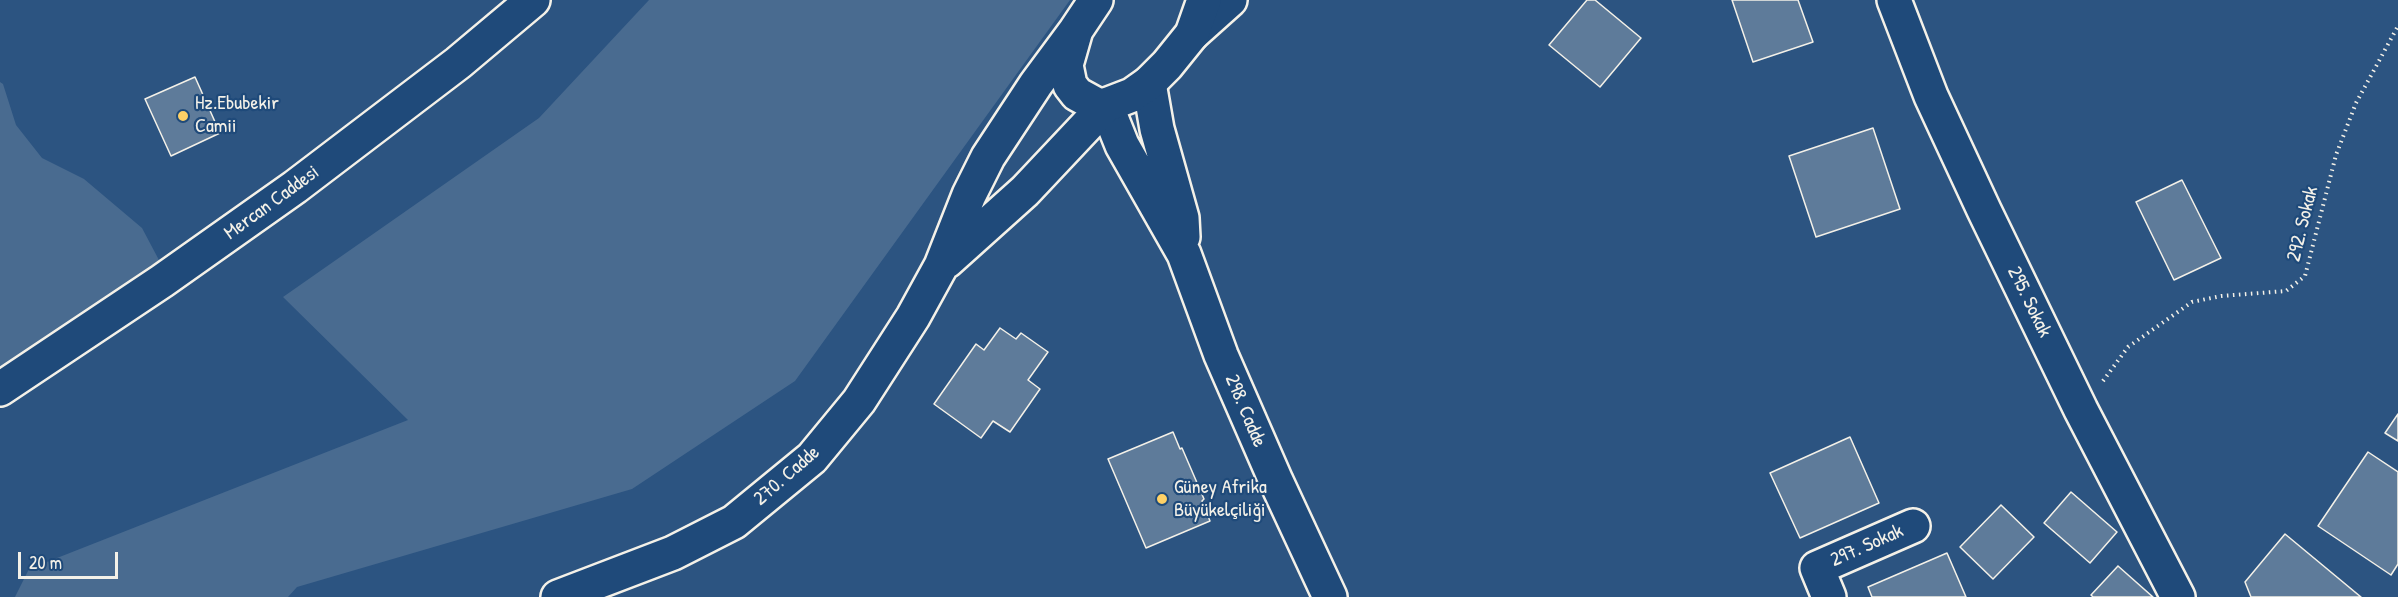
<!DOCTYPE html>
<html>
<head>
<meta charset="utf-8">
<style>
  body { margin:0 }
  #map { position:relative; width:2398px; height:597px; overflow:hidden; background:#2c5481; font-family:"Patrick Hand",sans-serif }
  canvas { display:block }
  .scale { position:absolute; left:18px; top:552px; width:100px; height:27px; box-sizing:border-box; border:3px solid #f4f1e8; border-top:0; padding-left:8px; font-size:18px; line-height:21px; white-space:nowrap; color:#f4f1e8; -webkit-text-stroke:4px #1f4a7a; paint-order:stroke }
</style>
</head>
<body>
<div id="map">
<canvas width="2398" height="597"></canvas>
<div class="scale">20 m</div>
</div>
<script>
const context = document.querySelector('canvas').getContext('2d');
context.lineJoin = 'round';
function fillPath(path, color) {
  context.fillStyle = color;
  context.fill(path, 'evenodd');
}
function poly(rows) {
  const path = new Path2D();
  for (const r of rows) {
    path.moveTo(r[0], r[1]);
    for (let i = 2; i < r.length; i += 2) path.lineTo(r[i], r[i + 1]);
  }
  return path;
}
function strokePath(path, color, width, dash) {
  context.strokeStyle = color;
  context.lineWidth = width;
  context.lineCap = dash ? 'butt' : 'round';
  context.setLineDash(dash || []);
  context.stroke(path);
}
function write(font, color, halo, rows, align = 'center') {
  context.font = font + ' "Patrick Hand",sans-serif';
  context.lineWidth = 4.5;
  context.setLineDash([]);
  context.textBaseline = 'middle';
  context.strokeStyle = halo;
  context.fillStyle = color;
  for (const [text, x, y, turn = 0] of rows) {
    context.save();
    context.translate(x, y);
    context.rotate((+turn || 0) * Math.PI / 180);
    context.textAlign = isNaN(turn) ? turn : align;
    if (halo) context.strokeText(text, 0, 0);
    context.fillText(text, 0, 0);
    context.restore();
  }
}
const green = poly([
  [649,0,1070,0,795,381,632,489,297,587,288,597,15,597,29,569,408,420,283,297,539,118],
  [0,82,3,84,16,125,42,158,84,179,142,228,160,262,162,281,0,389]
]);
const building = poly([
  [1587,0,1595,0,1641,38,1600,87,1549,45,1587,0],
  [1732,0,1798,0,1813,42,1753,62,1732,0],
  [195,77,220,133,171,156,145,99,195,77],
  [1873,128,1900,209,1816,237,1789,156,1873,128],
  [2182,180,2221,258,2174,280,2136,202,2182,180],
  [1000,328,1016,339,1021,333,1048,352,1028,380,1040,389,1010,432,993,421,981,438,934,404,976,344,984,350,1000,328],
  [2398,414,2398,441,2385,433,2398,414],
  [1173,432,1180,449,1182,448,1204,499,1202,501,1210,521,1146,548,1108,459,1173,432],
  [1850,437,1879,503,1800,538,1770,473,1850,437],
  [2368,452,2398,472,2398,564,2391,575,2318,526,2368,452],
  [2071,492,2117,532,2090,563,2044,523,2071,492],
  [2001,505,2034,537,1993,579,1960,547,2001,505],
  [2285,534,2361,597,2251,597,2245,582,2285,534],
  [1947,553,1966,597,1872,597,1868,587,1947,553],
  [2118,566,2153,597,2093,597,2091,595,2118,566]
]);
const path = poly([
  [2103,381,2128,347,2192,302,2221,296,2286,291,2305,276,2336,155,2356,103,2398,26]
]);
const minor = poly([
  [1894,0,1931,96,1984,210,2081,410,2178,597],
  [1192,34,1230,0],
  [1149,83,1157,129,1182,218,1183,237],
  [1106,105,1122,145,1184,254,1221,355,1276,481,1330,597],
  [0,389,162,281,295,187,458,63,533,0],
  [1829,597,1817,568,1913,526]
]);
const major = poly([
  [1096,0,1076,30,1066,65,1070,85,1077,94,1097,105,1106,105,1132,95,1149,83,1167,65,1192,34,1204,0],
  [947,261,1025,191,1106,105],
  [558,597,673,553,734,522,812,458,859,401,913,317,941,266,969,195,988,157,1036,84,1076,30]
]);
const markers = [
  [183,116,6,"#ffd166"],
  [1162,499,6,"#ffd166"]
];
const poiNames = [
  ["Hz.Ebubekir",195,104],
  ["Camii",195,127],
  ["Güney Afrika",1174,488],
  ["Büyükelçiliği",1174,511]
];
const streetNames = [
  ["Mercan Caddesi",272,203,-36],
  ["292. Sokak",2303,224,-76],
  ["295. Sokak",2029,302,64],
  ["298. Cadde",1245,411,67],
  ["270. Cadde",787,476,-41],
  ["297. Sokak",1867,546,-24]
];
fillPath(green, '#496b90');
fillPath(building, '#5e7b9a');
strokePath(building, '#f4f1e8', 1.5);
strokePath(minor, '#f4f1e8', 38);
strokePath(major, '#f4f1e8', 38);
strokePath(path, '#f4f1e8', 4, [1.5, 4.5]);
strokePath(minor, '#1f4a7a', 33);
strokePath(major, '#1f4a7a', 33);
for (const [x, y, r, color] of markers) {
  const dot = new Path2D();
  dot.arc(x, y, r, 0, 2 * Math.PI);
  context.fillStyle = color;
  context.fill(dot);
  strokePath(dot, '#1f4a7a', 2);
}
write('20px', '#f4f1e8', '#1f4a7a', poiNames, 'left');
write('20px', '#f4f1e8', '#1f4a7a', streetNames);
</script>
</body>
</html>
